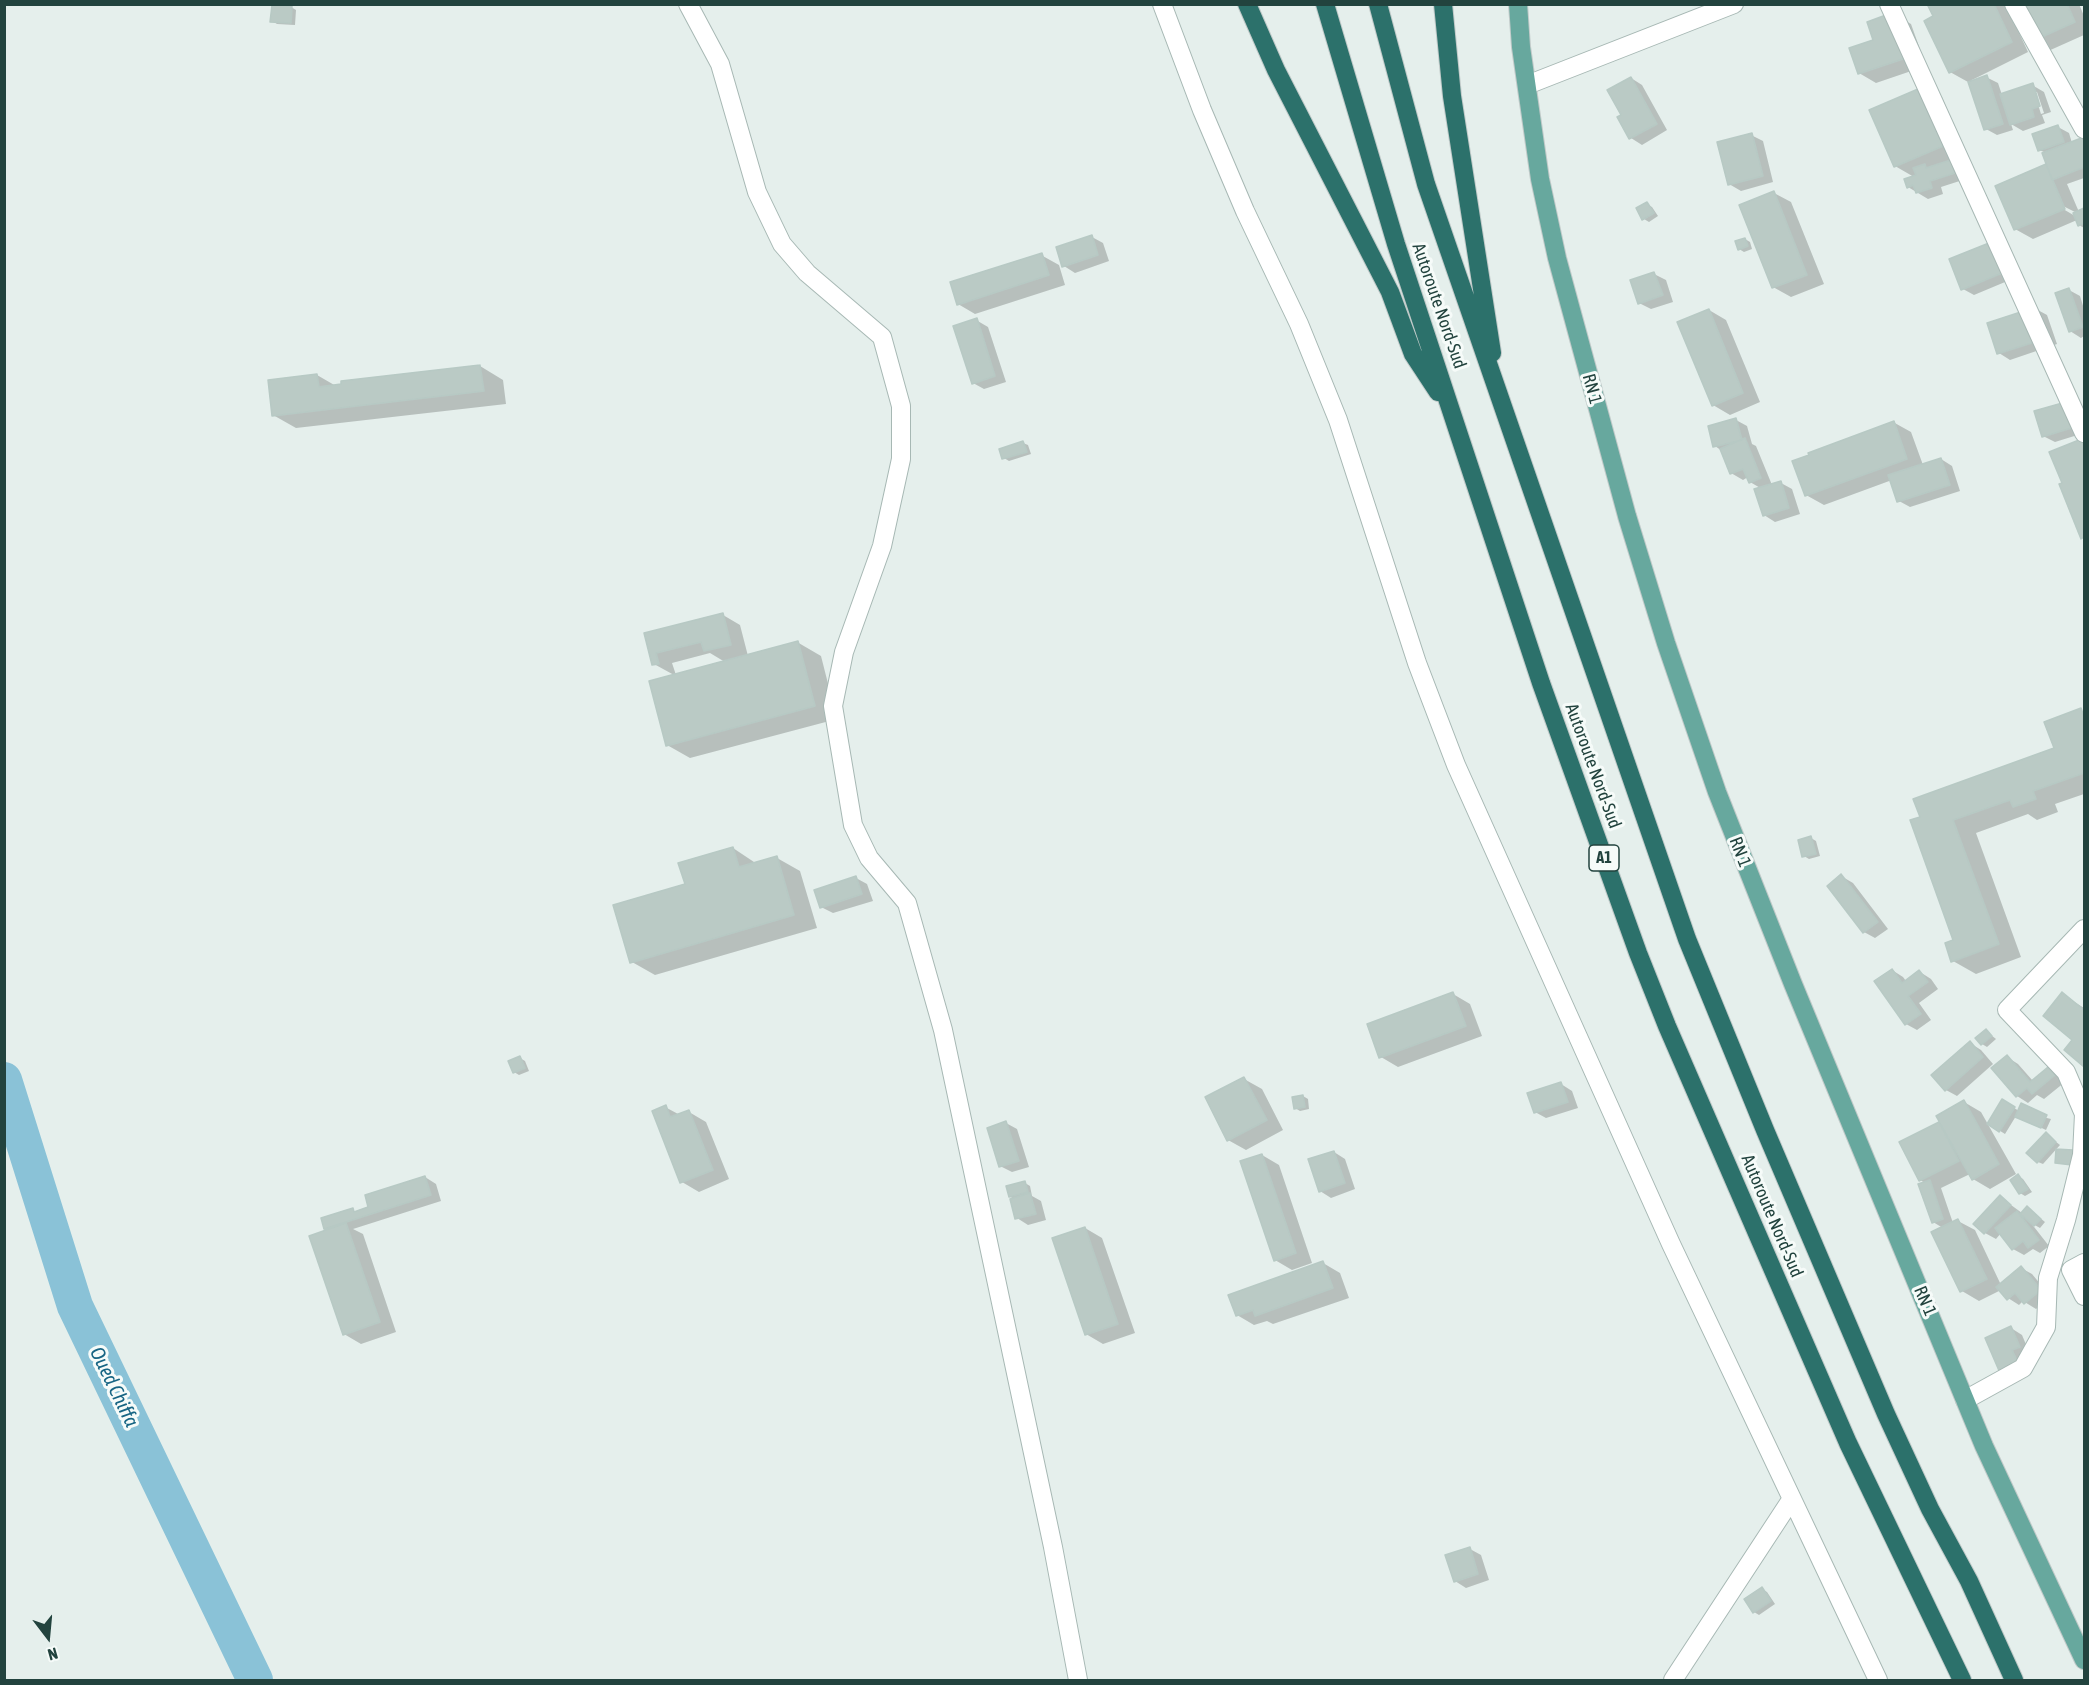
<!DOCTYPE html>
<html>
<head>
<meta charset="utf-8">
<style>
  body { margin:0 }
  #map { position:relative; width:2089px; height:1685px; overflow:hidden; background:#e5efec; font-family:"Asap Condensed",sans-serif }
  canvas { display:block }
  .frame { position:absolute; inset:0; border:6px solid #22433e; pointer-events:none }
  .north { position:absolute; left:18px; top:1607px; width:60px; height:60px; -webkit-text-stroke:4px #f6fbf9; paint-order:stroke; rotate:164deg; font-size:16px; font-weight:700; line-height:24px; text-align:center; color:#22433e }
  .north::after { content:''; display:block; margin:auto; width:21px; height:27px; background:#22433e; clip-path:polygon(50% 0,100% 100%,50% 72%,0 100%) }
</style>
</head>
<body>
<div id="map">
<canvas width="2089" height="1685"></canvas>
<div class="frame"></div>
<div class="north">N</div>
</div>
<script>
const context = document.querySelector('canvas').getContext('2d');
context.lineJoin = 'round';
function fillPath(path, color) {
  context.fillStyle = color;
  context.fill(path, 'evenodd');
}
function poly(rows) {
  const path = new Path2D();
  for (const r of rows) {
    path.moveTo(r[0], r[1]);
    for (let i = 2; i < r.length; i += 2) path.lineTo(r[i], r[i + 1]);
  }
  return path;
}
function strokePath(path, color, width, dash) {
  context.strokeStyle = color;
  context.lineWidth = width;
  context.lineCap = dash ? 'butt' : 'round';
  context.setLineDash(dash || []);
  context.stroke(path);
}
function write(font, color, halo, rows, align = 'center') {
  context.font = font + ' "Asap Condensed",sans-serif';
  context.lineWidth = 6;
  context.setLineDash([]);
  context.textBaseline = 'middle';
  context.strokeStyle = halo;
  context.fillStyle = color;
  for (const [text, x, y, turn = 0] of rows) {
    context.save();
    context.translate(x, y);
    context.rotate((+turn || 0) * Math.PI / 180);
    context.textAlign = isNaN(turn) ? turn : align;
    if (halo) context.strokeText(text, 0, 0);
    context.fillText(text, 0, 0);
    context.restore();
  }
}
const shadow = poly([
  [1929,4,2079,4,2084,16,2084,35,2046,52,2022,27,2014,22,2028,52,1972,80,1972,82,1986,77,1998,83,2002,95,2032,85,2044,92,2051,112,2042,115,2045,123,2023,131,2011,124,2013,130,1997,135,1986,129,1970,81,1968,82,1950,72,1935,17],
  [2034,92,2037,92,2044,113,2041,114],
  [291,7,296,10,295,25,277,24,272,21],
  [1894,14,1911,24,1926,66,1876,83,1859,73,1875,41],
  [1631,78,1642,85,1667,130,1642,145,1631,138,1619,118,1623,115],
  [1925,87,1942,97,1966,153,1969,178,1941,187,1943,194,1928,199,1908,187,1914,177,1895,166],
  [2058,127,2069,133,2072,143,2084,139,2084,178,2067,184,2079,212,2084,210,2084,228,2079,225,2077,220,2033,239,2015,229,2050,168,2044,152,2039,150],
  [2059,204,2075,212,2075,216,2058,206],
  [1751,135,1763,141,1773,182,1741,191,1729,184],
  [1774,193,1791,202,1824,284,1791,297,1773,287],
  [1647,204,1652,207,1658,216,1649,222,1644,219],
  [1092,237,1103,243,1109,261,1075,273,1064,266],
  [1745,239,1750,242,1752,249,1744,252,1739,249],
  [1041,255,1059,265,1065,285,975,314,958,304],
  [1951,260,2017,277,1974,295,1963,289],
  [1654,274,1666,280,1673,302,1651,309,1639,303],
  [2069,290,2080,296,2084,309,2084,336,2081,338,2070,331],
  [2036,309,2047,315,2057,344,2010,360,1999,353],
  [1709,310,1726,320,1760,402,1730,415,1713,405],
  [976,320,988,327,1006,382,984,389,973,383],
  [480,366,503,380,506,404,296,428,273,415,317,375,336,386],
  [2073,401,2084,408,2084,433,2055,442,2043,436],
  [1736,420,1747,426,1752,444,1756,446,1772,485,1781,483,1792,489,1800,514,1775,522,1764,515,1762,489,1750,482,1748,477,1743,480,1731,473,1722,451,1715,446],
  [1893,422,1911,432,1923,465,1941,459,1952,466,1960,491,1910,507,1899,501,1892,480,1824,505,1806,495],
  [2084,440,2084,539,2082,537,2064,484],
  [1023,443,1028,445,1031,454,1009,461,1004,458],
  [723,615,740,625,748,656,797,642,821,656,837,719,690,758,667,745,674,675,654,664,646,634],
  [710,653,725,662,676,675,672,663],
  [2081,710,2084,712,2084,794,2055,804,2058,812,2037,820,2028,814,1976,833,2021,957,1976,974,1953,961,1955,941,1922,817,2056,749],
  [1811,838,1816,841,1820,856,1809,859,1804,856],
  [733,848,757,864,777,858,800,871,817,928,655,975,632,962,687,885],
  [1841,876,1853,883,1888,929,1875,938,1864,932],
  [856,878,867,884,873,901,833,913,821,907],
  [1892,970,1903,977,1906,981,1920,972,1931,979,1938,989,1919,1003,1931,1020,1917,1030,1906,1024],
  [1453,994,1470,1004,1482,1036,1398,1067,1381,1057],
  [2062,994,2084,1008,2084,1065,2066,1050,2074,1040],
  [1986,1031,1996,1039,1987,1047,1982,1044],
  [1970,1043,1981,1050,1993,1064,1957,1096,1946,1090],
  [2007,1057,2018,1064,2033,1081,2048,1069,2059,1076,2065,1082,2044,1099,2037,1095,2028,1103,2017,1096],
  [520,1058,525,1061,529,1071,519,1075,514,1072],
  [1244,1079,1262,1089,1283,1130,1246,1150,1228,1140],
  [1561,1084,1572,1091,1578,1108,1546,1118,1535,1112],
  [1303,1096,1308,1099,1309,1109,1300,1111,1295,1108],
  [2003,1101,2019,1111,2051,1119,2046,1130,2016,1116,2005,1134,1989,1124],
  [1964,1102,1981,1112,2016,1174,1990,1189,1973,1179,1970,1174,1941,1188,1953,1223,1958,1221,1975,1230,2001,1285,2021,1268,2032,1274,2051,1297,2036,1309,2023,1301,2019,1305,2008,1298,2001,1290,1979,1301,1962,1291,1943,1228,1933,1222,1925,1183,1920,1180,1901,1142,1942,1122],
  [665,1107,680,1115,689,1112,706,1122,729,1179,699,1192,682,1182],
  [1006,1123,1017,1129,1029,1167,1012,1172,1000,1166],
  [2046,1134,2060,1145,2043,1164,2038,1162],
  [1334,1152,1345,1159,1355,1189,1331,1198,1320,1191],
  [1262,1155,1279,1165,1312,1263,1292,1270,1275,1260],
  [2018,1176,2023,1179,2032,1192,2025,1196,2020,1193],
  [425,1177,436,1184,441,1201,353,1229,363,1234,396,1332,361,1344,344,1334,330,1230,326,1228,352,1210,357,1213,370,1208],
  [1025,1183,1030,1186,1032,1196,1041,1201,1046,1220,1028,1225,1017,1218,1015,1199,1010,1197],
  [2000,1197,2022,1213,2028,1208,2045,1222,2040,1228,2031,1223,2049,1246,2040,1253,2033,1249,2024,1255,2013,1249,2001,1233,1996,1239,1985,1233],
  [1085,1228,1102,1238,1135,1333,1103,1344,1086,1334],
  [1323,1263,1340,1273,1349,1298,1273,1324,1267,1321,1254,1325,1237,1315],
  [2011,1328,2022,1335,2030,1354,2001,1372],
  [1470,1549,1481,1555,1489,1580,1466,1588,1455,1581],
  [1762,1589,1767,1592,1775,1604,1759,1615,1754,1612]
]);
const river = poly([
  [4,1080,75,1306,255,1680]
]);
const building = poly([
  [1927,4,1994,4,2012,42,1949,73,1924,21,1933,16,1927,4],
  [2006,4,2067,4,2075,22,2028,43,2019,23,2015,25,2006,4],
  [272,5,292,6,291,23,270,22,272,5],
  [1894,12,1909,57,1858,74,1849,48,1873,40,1867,22,1894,12],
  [1987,75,2003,124,1984,130,1968,82,1987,75],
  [1631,77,1657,124,1629,139,1617,117,1621,115,1607,90,1631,77],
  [2033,83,2040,106,2032,109,2034,117,2010,125,2000,94,2033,83],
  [1925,86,1950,143,1894,167,1869,110,1925,86],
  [2058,125,2064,142,2038,151,2032,134,2058,125],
  [1752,133,1763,176,1728,185,1717,142,1752,133],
  [2084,137,2084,167,2052,180,2042,153,2084,137],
  [1954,159,1958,172,1930,181,1932,188,1916,193,1913,185,1907,188,1904,179,1916,175,1913,168,1925,164,1926,168,1954,159],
  [2046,164,2065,209,2014,230,1995,186,2046,164],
  [1774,191,1807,275,1772,288,1739,205,1774,191],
  [1647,202,1654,213,1642,220,1636,208,1647,202],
  [2084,208,2084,223,2078,226,2073,213,2084,208],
  [1092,235,1098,255,1062,267,1056,247,1092,235],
  [1745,238,1748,246,1738,250,1735,241,1745,238],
  [1994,241,2007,271,1961,290,1949,259,1994,241],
  [1042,253,1049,275,957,305,950,282,1042,253],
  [1654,272,1663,295,1638,304,1630,280,1654,272],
  [2069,288,2083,327,2069,332,2055,293,2069,288],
  [2036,307,2047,338,1997,354,1987,323,2036,307],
  [1709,309,1743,393,1712,406,1677,322,1709,309],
  [977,318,995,376,972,384,953,326,977,318],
  [480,365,484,391,272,416,268,380,317,374,319,387,341,384,341,381,480,365],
  [2073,400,2081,425,2042,437,2034,411,2073,400],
  [1736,418,1742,440,1713,447,1708,426,1736,418],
  [1894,421,1907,459,1805,496,1792,461,1809,455,1808,453,1894,421],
  [1745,438,1761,478,1749,483,1743,469,1730,474,1720,449,1745,438],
  [2084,438,2084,537,2081,539,2059,484,2062,483,2049,452,2084,438],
  [1023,441,1027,452,1002,459,999,449,1023,441],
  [1941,458,1950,485,1897,502,1888,475,1941,458],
  [1781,481,1789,508,1763,516,1754,489,1781,481],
  [723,613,731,645,704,651,701,642,656,653,659,664,652,665,644,633,723,613],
  [798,641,815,706,666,746,649,681,798,641],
  [2081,708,2084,717,2084,773,2033,791,2036,799,2013,807,2010,800,1953,820,1999,944,1951,962,1945,943,1953,940,1910,820,1920,817,1913,799,2054,748,2044,722,2081,708],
  [1811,836,1816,854,1802,857,1798,840,1811,836],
  [733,847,739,867,777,856,794,915,630,963,613,905,685,884,678,863,733,847],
  [1841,874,1878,922,1863,933,1827,886,1841,874],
  [856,876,862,894,820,908,814,890,856,876],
  [1892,969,1902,983,1919,970,1928,982,1908,996,1921,1014,1905,1025,1874,981,1892,969],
  [1453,992,1466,1026,1379,1058,1367,1024,1453,992],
  [2062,992,2084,1010,2084,1067,2064,1050,2072,1040,2043,1016,2062,992],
  [1986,1029,1992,1036,1981,1045,1975,1038,1986,1029],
  [1970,1041,1983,1057,1945,1091,1931,1075,1970,1041],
  [2007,1055,2030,1082,2048,1067,2055,1075,2032,1094,2027,1088,2016,1097,1991,1068,2007,1055],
  [520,1056,525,1068,513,1073,508,1061,520,1056],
  [1244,1077,1267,1120,1227,1141,1205,1097,1244,1077],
  [1561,1082,1568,1102,1534,1113,1527,1093,1561,1082],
  [1303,1095,1305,1107,1294,1109,1292,1097,1303,1095],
  [2002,1099,2015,1107,1999,1132,1987,1124,2002,1099],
  [1964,1100,1999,1164,1972,1180,1936,1116,1964,1100],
  [2021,1103,2047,1115,2041,1128,2015,1117,2021,1103],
  [666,1105,670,1117,689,1110,713,1170,680,1183,652,1111,666,1105],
  [1006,1121,1019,1161,999,1167,987,1128,1006,1121],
  [1939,1122,1959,1161,1919,1181,1899,1142,1939,1122],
  [2046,1132,2056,1142,2037,1163,2026,1153,2046,1132],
  [2056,1149,2073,1150,2072,1165,2055,1163,2056,1149],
  [1334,1151,1345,1183,1319,1192,1308,1159,1334,1151],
  [1262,1154,1296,1253,1274,1261,1240,1161,1262,1154],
  [2018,1174,2028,1189,2019,1194,2010,1180,2018,1174],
  [425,1176,431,1195,324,1229,321,1218,353,1208,354,1212,368,1207,365,1195,425,1176],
  [1930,1180,1943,1219,1932,1223,1918,1184,1930,1180],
  [1025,1181,1028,1192,1009,1197,1006,1186,1025,1181],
  [1030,1193,1036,1214,1015,1219,1010,1199,1030,1193],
  [2000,1195,2011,1205,1984,1234,1973,1224,2000,1195],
  [2027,1206,2041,1219,2034,1226,2020,1214,2027,1206],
  [2017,1211,2039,1240,2028,1248,2023,1241,2012,1250,1995,1228,2017,1211],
  [1958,1219,1987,1279,1960,1292,1931,1232,1958,1219],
  [346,1223,380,1322,343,1335,309,1236,346,1223],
  [1085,1227,1118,1324,1085,1335,1052,1238,1085,1227],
  [1323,1261,1333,1288,1255,1316,1253,1310,1236,1316,1228,1295,1323,1261],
  [2021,1266,2041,1290,2024,1304,2015,1293,2007,1300,1996,1287,2021,1266],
  [2011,1326,2020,1347,2012,1350,2019,1365,2000,1373,1985,1338,2011,1326],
  [1470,1547,1478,1574,1454,1582,1445,1555,1470,1547],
  [1762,1587,1771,1601,1753,1613,1744,1599,1762,1587]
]);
const minor = poly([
  [688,4,720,64,757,192,782,244,807,273,882,337,901,406,901,459,882,546,844,652,833,706,853,825,869,858,907,903,943,1030,1053,1547,1078,1680],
  [1162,4,1202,110,1245,211,1299,324,1338,420,1417,663,1456,765,1671,1244,1878,1680],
  [1889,4,2084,433],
  [2014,4,2084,129],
  [1527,85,1734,4],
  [2084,1263,2071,1270,2084,1296],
  [1965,1400,2023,1368,2046,1327,2048,1278,2066,1220,2082,1155,2084,1114,2066,1072,2007,1010,2084,929],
  [1673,1680,1791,1500]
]);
const major = poly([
  [1518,4,1521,47,1540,179,1557,258,1627,516,1666,643,1717,792,1793,984,1984,1446,2084,1660]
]);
const highway = poly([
  [1247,4,1276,70,1390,292,1413,354,1438,392],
  [1325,4,1396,244,1541,683,1638,953,1667,1026,1848,1443,1962,1680],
  [1378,4,1426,184,1687,939,1765,1130,1886,1414,1930,1509,1969,1581,2014,1680],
  [1443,4,1452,96,1492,353]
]);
const shields = [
  [1604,858,30]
];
const shieldNames = [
  ["A1",1604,858]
];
const streetNames = [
  ["Autoroute Nord-Sud",1439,306,71],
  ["RN 1",1592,389,75],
  ["Autoroute Nord-Sud",1593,766,70],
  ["RN 1",1740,852,69],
  ["Autoroute Nord-Sud",1772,1216,67],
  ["RN 1",1925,1301,67]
];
const waterNames = [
  ["Oued Chiffa",114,1387,64]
];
fillPath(shadow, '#0003');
strokePath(river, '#8ac2d7', 36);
fillPath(building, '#bacac5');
strokePath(building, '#b7c9c4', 1.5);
strokePath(minor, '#a7b8b4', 20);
strokePath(major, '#c1cac9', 20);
strokePath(highway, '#c1cac9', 20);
strokePath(minor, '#fff', 18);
strokePath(major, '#67a89e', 18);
strokePath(highway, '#2c716b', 18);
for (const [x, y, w] of shields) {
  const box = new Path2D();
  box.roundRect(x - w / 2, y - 13, w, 26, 4.5);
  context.fillStyle = '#f6fbf9';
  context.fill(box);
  strokePath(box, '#22433e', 1.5);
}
write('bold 16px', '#22433e', null, shieldNames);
write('18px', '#22433e', '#f6fbf9', streetNames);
write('italic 20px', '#176584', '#f6fbf9', waterNames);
</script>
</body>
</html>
